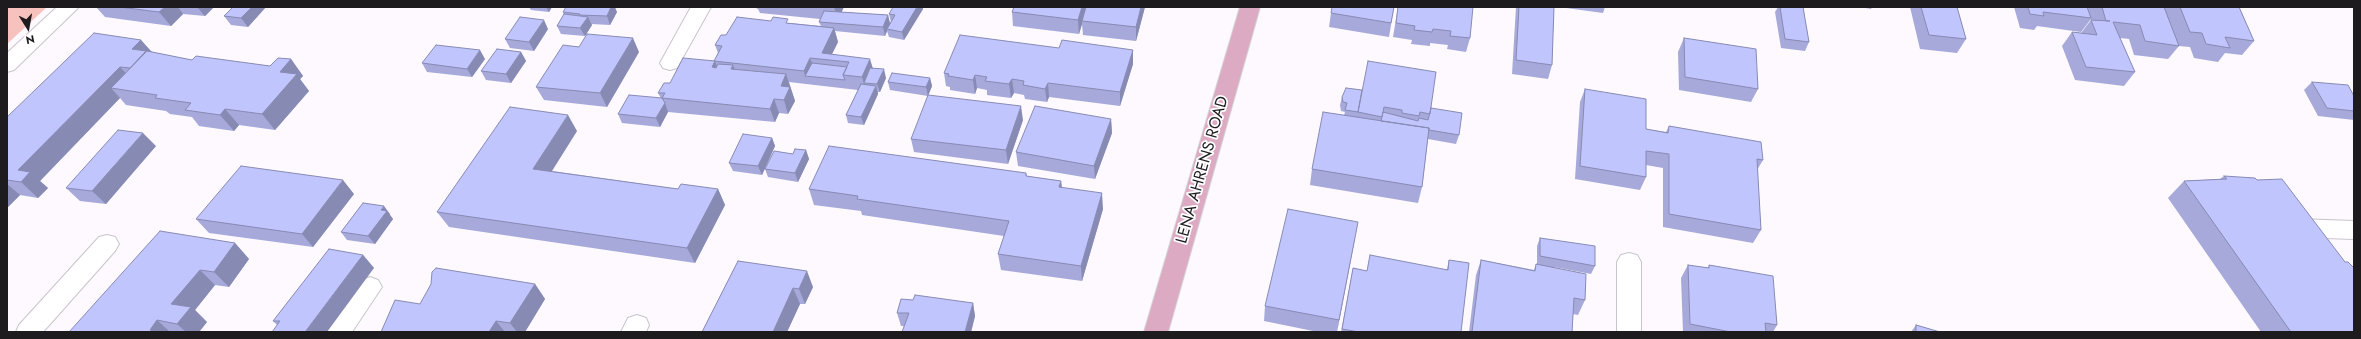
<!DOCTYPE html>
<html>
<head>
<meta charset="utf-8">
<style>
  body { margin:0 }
  #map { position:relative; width:2361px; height:339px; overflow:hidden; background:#fdf9ff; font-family:Jost,sans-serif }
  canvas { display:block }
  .frame { position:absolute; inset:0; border:8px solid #1d1b1e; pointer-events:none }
  .north { position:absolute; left:8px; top:8px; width:40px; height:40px; -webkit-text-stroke:3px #fff; paint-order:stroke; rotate:169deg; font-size:11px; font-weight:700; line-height:16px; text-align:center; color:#1d1b1e }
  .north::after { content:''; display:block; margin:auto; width:14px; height:18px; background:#1d1b1e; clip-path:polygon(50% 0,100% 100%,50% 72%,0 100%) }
</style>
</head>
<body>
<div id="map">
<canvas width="2361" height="339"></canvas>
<div class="frame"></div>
<div class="north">N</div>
</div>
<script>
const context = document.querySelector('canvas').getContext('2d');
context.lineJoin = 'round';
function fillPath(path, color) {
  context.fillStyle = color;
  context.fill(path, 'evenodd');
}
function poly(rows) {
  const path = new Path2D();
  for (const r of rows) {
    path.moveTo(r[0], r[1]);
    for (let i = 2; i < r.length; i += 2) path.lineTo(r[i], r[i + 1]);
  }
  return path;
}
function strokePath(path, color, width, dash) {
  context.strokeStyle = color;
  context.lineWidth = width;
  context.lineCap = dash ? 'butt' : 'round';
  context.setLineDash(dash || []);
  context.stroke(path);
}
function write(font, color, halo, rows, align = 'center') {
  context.font = font + ' Jost,sans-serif';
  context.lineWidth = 3.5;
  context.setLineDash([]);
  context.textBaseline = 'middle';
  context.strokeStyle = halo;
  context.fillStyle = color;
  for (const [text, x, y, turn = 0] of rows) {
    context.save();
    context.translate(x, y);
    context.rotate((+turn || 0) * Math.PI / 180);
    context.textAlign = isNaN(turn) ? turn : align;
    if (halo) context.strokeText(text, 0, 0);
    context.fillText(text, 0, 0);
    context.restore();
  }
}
const green = poly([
  [7,7,47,7,7,44]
]);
const minor = poly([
  [57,7,79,7,14,70,7,72,7,53,57,7],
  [691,7,711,7,677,68,670,70,663,68,660,63,691,7],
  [2297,219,2354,221,2354,239,2297,237,2289,234,2286,228,2289,222,2297,219],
  [107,235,115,237,119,244,115,251,43,332,16,332,19,325,99,237,107,235],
  [1629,253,1637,255,1641,262,1641,332,1617,332,1617,262,1621,255,1629,253],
  [370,277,378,280,382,287,352,332,326,332,362,280,370,277],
  [637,315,646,318,649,325,646,332,621,332,628,318,637,315]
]);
const major = poly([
  [1240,7,1260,7,1168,332,1144,332,1240,7]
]);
const wall = poly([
  [96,7,214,7,205,16,183,14,171,26,105,17],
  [233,7,266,7,248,27,231,25,224,16],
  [529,7,552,7,549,12,531,10],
  [756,7,844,7,841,12,888,15,890,23,891,22,889,14,923,9,904,40,889,37,887,31,885,36,835,31,838,42,832,54,873,68,886,78,880,92,878,92,878,94,864,125,848,123,846,115,858,90,789,82,795,101,788,114,779,113,775,122,668,112,660,127,622,123,618,114,661,98,658,93,670,83,714,61,718,53,715,45,726,35,789,23,821,26,819,22,820,19,760,13,758,9,756,8],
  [1014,7,1145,7,1136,41,1083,35,1082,24,1079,34,1013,26,1012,12],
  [1394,7,1389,37,1329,27,1331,13],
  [1398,7,1470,38,1466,52,1447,49,1448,45,1430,43,1430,46,1411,44,1412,40,1393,37],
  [1516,7,1554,7,1552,65,1548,79,1512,74],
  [1559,7,1605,7,1603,13],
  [1778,7,1803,7,1809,42,1805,51,1781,48,1775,12],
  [1860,7,1872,7,1871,9],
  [1910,7,1957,7,1966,39,1957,53,1920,49],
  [2014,7,2239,7,2254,41,2242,55,2225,53,2218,62,2194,58,2190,47,2179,46,2168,59,2134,55,2129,39,2120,38,2135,72,2124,86,2075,80,2062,46,2072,32,2081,33,2091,20,2091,19,2081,32,2037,26,2034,30,2020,28],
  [563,12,617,12,610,25,591,24,592,25,585,36,561,34,557,26,564,15],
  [548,29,534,51,510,48,505,39],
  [1684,38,1758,89,1751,102,1679,90,1678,52],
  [141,40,152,52,192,60,270,66,291,59,303,76,300,79,309,91,275,130,239,125,234,131,199,126,192,117,170,114,166,111,126,105,120,98,40,181,48,188,38,198,20,195,7,208,7,117],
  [1059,48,1133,50,1133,64,1120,106,1049,97,1047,102,1025,99,1024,95,1014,93,1011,98,987,95,987,90,977,88,975,94,950,90,950,87,946,86,944,73],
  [521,52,526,61,511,83,486,80,481,71],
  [639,52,607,107,544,100,536,87],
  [485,59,472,77,427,72,422,63],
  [930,78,932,86,928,96,890,90,888,82],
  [2312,82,2354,96,2354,120,2318,116,2304,90],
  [1585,89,1646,129,1666,132,1669,126,1763,160,1757,170,1761,230,1753,243,1663,227,1663,168,1646,165,1646,177,1640,190,1575,179,1580,102],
  [1342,97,1431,108,1459,135,1456,144,1428,139,1422,187,1418,203,1310,185,1312,169,1344,115,1345,112,1341,111,1340,105],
  [1111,119,1112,133,1095,179,1018,166,1016,152],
  [1023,120,1008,164,914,152,911,139],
  [577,131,552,171,678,189,718,189,725,205,695,263,449,227,437,212],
  [772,138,775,146,762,175,733,171,729,163],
  [156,146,106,204,80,201,66,188],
  [806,150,809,159,798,182,768,177,765,169],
  [1026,173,1027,176,1061,181,1062,188,1103,209,1082,281,1001,270,998,254,1004,236,862,215,861,211,814,205,809,189],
  [2224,176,2257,180,2345,262,2354,332,2261,332,2168,198,2184,181,2220,179],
  [354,194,313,247,209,233,196,219],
  [390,214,390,215,393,219,375,244,347,240,341,232],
  [1355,238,1337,332,1318,332,1264,321,1265,306],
  [1540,238,1595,266,1591,274,1554,267,1585,300,1578,315,1573,314,1572,332,1469,332,1476,275,1481,260,1534,270,1536,264,1537,264,1537,246],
  [235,243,249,259,229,287,215,285,195,310,207,322,199,332,69,332],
  [363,255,374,268,277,325,273,321],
  [1449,260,1461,332,1341,332,1353,268,1367,271,1447,269],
  [738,261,813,287,805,304,800,304,787,332,702,332],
  [1688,265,1708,268,1709,265,1777,325,1773,332,1683,332,1681,278],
  [535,284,545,299,525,332,381,332],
  [973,303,975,316,971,332,902,332,904,326,901,326,897,313],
  [1916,325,1940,332,1911,332]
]);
const shadedWall = poly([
  [165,7,178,7,183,14,171,26,159,12],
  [197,7,214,7,205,16],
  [252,7,266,7,248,27,241,18],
  [546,7,552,7,549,12],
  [611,7,615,7,617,12,610,25,607,16],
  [834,7,844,7,838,20],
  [917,7,923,7,923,9,904,40,902,32],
  [1082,7,1088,7,1082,21,1082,24,1079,34,1078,20],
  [1141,7,1145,7,1136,41,1136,27],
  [888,15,890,24,887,29,887,31,885,36,883,27],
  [588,17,592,25,585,36,580,28],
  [544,20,548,29,534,51,529,42],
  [834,28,838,42,829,60,822,53],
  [633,38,639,52,607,107,600,93],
  [141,40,155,56,144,84,130,68,132,49],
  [480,50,485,59,472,77,467,69],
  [1133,50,1133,64,1120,106,1120,92],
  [521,52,526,61,511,83,506,74],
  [810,58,815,71,805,76,804,71],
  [291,59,303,76,300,79,309,91,275,130,262,114,280,72],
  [870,59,874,72,864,83,866,91,862,77],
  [715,61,720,75,712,67],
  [733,65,738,79,731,69],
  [120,67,135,83,111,88,120,98,40,181,48,188,38,198,21,182,18,170],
  [884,69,886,78,880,92,877,84],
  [786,74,795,101,788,114,784,100,781,86],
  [975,75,977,88,975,94,973,80],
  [930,78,932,86,928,96,926,87],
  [1012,79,1014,93,1011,98,1009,84],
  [1048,83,1049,97,1047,102,1045,89],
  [876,86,878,94,864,125,861,117],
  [774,99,779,113,775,122,770,109],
  [665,103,668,112,660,127,656,118],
  [1021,106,1023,120,1008,164,1006,150],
  [225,109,239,125,234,131,220,115],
  [568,115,577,131,543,185,533,169],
  [1111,119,1112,133,1095,179,1094,166],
  [143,133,156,146,106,204,92,191],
  [772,138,775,146,762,175,758,166],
  [806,150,809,159,798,182,795,173],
  [343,180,354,194,313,247,302,234],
  [1061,181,1063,197,1059,187],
  [7,184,20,195,7,208],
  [718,189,725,205,695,263,687,248],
  [1102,193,1103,209,1082,281,1081,266],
  [384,206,390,214,390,215,393,219,375,244,368,236,381,210],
  [1358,222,1355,238,1337,332,1339,320],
  [235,243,249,259,229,287,214,272],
  [363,255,374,268,327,332,305,332],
  [200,270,215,285,195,310,207,322,199,332,186,332,177,324,171,304],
  [807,271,813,287,805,304,799,289],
  [535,284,545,299,525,332,517,332,510,323],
  [793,288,800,304,787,332,773,332],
  [973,303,975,316,971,332,965,332],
  [157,320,170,332,152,332,150,330],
  [496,321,505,332,489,332]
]);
const building = poly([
  [119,7,165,7,159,12,119,7],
  [233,7,252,7,241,18,224,16,233,7],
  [566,7,611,7,607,16,579,15,580,14,563,12,566,7],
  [893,7,917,7,902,32,887,29,895,15,889,14,893,7],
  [1014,7,1082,7,1078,20,1012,12,1014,7],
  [1086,7,1141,7,1136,27,1082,21,1086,7],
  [1332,7,1394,7,1391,23,1331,13,1332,7],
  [1398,7,1473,7,1470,38,1450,36,1451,31,1433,29,1432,32,1414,30,1415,26,1396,23,1398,7],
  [1519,7,1554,7,1552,65,1516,60,1519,7],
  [1780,7,1803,7,1809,42,1785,39,1780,7],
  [1921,7,1957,7,1966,39,1929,35,1921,7],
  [2028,7,2087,7,2091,18,2043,12,2044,16,2030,14,2028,7],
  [2102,7,2164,7,2179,46,2145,41,2140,25,2113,22,2135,72,2086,67,2072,32,2097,35,2091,20,2110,21,2106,21,2102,7],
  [2180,7,2239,7,2254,41,2225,37,2230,48,2206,44,2202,33,2190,32,2180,7],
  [824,11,888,15,883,27,819,22,824,11],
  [564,14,588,17,580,28,557,26,564,14],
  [520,17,544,20,529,42,505,39,520,17],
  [737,17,771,21,773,17,788,19,786,23,834,28,822,53,870,59,862,77,843,75,849,62,810,58,804,71,714,61,722,46,715,45,721,35,726,35,737,17],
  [94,33,141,40,132,49,146,51,130,68,120,67,18,170,30,172,21,182,7,180,7,117,94,33],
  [587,34,633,38,600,93,536,87,563,45,579,47,587,34],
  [960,35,1059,48,1062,40,1133,50,1120,92,1048,83,1045,89,1023,85,1024,81,1012,79,1009,84,985,81,987,77,975,75,973,80,948,76,949,74,944,73,960,35],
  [1684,38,1756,49,1758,89,1685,77,1684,38],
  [436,45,480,50,467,69,422,63,436,45],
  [497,49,521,52,506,74,481,71,497,49],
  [147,51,192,60,196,56,270,66,278,58,291,59,280,72,297,74,262,114,225,109,220,115,185,110,191,103,155,98,157,95,111,88,147,51],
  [683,58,715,61,712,67,716,68,718,64,733,65,731,69,786,74,781,86,790,87,784,100,774,99,770,109,662,98,665,93,658,93,664,83,670,83,683,58],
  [1368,61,1436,72,1430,114,1420,112,1419,116,1402,113,1402,110,1384,107,1382,117,1358,112,1368,61],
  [812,63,847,67,843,75,845,80,805,76,812,63],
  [870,68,884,69,877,84,864,83,870,68],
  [892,73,930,78,926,87,888,82,892,73],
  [2312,82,2348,85,2354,96,2354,111,2327,108,2312,82],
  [861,84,876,86,861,117,846,115,861,84],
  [1346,88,1362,90,1358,112,1345,110,1347,103,1343,102,1342,97,1346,88],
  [1585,89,1646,99,1646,129,1668,133,1669,126,1761,142,1763,160,1757,159,1761,230,1669,214,1669,154,1646,151,1646,177,1580,166,1585,89],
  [629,95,662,98,665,103,656,118,618,114,629,95],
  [928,95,1021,106,1006,150,911,139,928,95],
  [1035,106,1111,119,1094,166,1016,152,1035,106],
  [510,107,568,115,533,169,678,189,681,184,718,189,687,248,437,212,510,107],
  [1431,108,1462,113,1459,135,1429,130,1429,128,1381,121,1383,112,1418,121,1419,118,1428,120,1431,108],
  [1323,112,1429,128,1422,187,1312,169,1323,112],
  [118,130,143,133,92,191,66,188,118,130],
  [743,134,772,138,758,166,729,163,743,134],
  [829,146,1026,173,1026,176,1061,181,1059,187,1102,193,1081,266,998,254,1009,221,857,199,858,196,809,189,829,146],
  [795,149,806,150,795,173,765,169,774,151,793,154,795,149],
  [241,166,343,180,302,234,196,219,241,166],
  [2224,176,2255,178,2257,180,2282,179,2345,262,2348,262,2354,268,2354,332,2291,332,2184,181,2227,179,2224,176],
  [363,203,384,206,381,210,387,211,368,236,341,232,363,203],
  [1288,209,1358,222,1339,320,1265,306,1288,209],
  [160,231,235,243,214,272,200,270,171,304,191,307,177,324,157,320,150,330,162,332,69,332,160,231],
  [1540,238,1595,246,1595,266,1540,256,1540,238],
  [329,249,363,255,305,332,272,332,280,321,273,321,329,249],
  [1370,255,1448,270,1449,260,1469,263,1461,332,1359,332,1342,329,1353,268,1367,271,1370,255],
  [1481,260,1535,271,1536,264,1586,274,1585,300,1574,298,1572,332,1472,332,1481,260],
  [738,261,807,271,799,289,793,288,773,332,702,332,738,261],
  [1688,265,1709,268,1709,265,1773,276,1777,325,1765,323,1766,332,1731,332,1690,324,1688,265],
  [436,268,535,284,510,323,496,321,489,332,381,332,395,300,420,304,431,284,432,272,436,268],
  [915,295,973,303,965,332,902,332,909,313,897,313,901,299,913,300,915,295],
  [1916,325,1940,332,1916,332,1916,325]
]);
const streetNames = [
  ["LENA AHRENS ROAD",1203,170,-74]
];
fillPath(green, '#f7c2be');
strokePath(minor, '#c9c4cb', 2);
strokePath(major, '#d6d6d6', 2);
fillPath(minor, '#fff');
fillPath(major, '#ddaac4');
fillPath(wall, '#a6a9da');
fillPath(shadedWall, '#878ab2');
fillPath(building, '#c1c5fe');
strokePath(building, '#878ab2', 1);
write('16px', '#1d1b1e', '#fff', streetNames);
</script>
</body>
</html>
